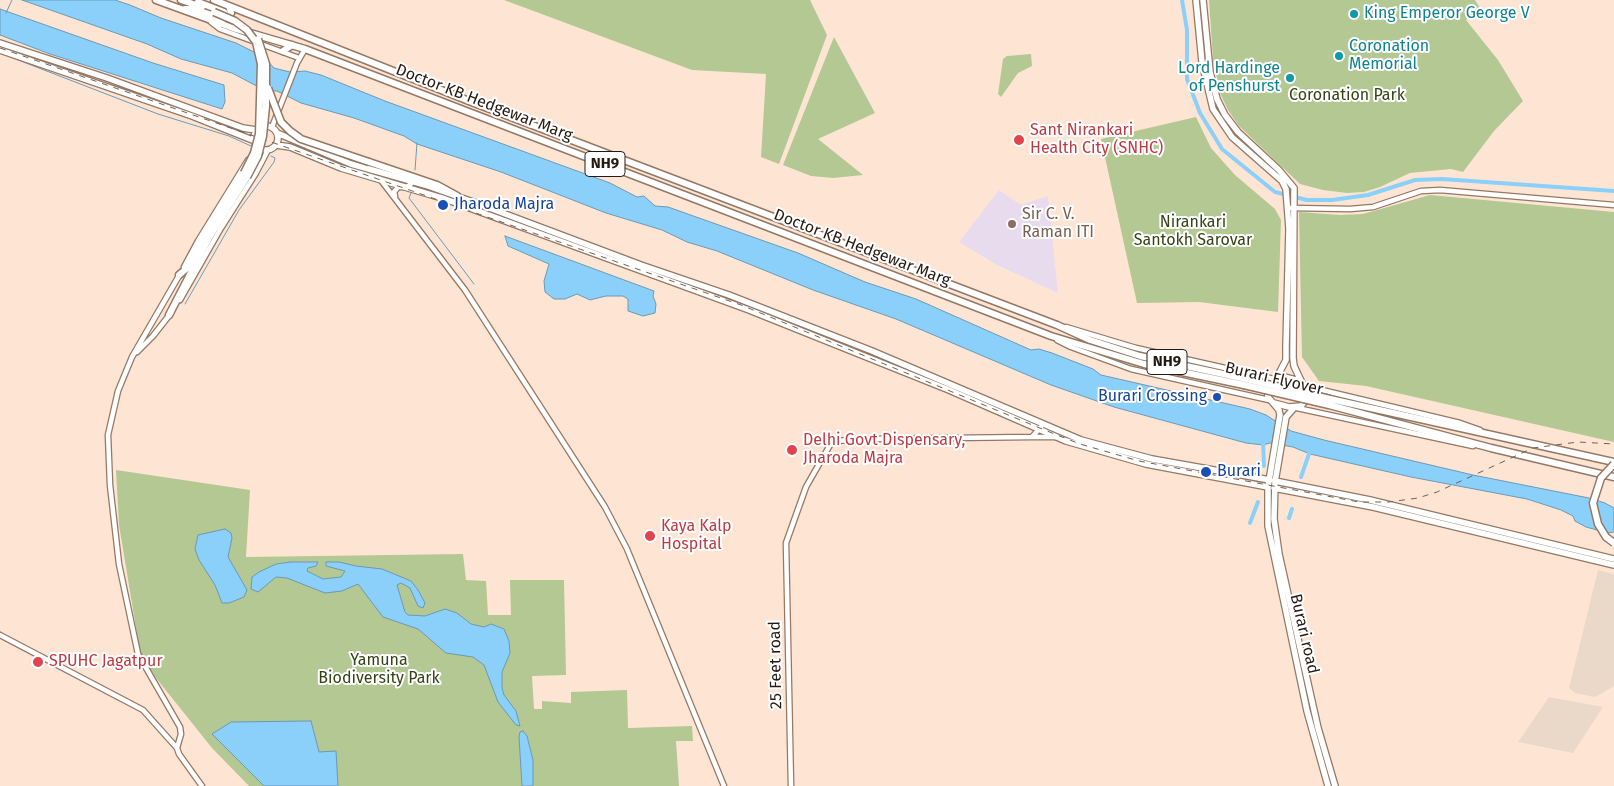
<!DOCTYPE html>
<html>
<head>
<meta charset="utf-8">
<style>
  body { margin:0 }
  canvas { display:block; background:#fee5d3 }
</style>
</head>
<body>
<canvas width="1614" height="786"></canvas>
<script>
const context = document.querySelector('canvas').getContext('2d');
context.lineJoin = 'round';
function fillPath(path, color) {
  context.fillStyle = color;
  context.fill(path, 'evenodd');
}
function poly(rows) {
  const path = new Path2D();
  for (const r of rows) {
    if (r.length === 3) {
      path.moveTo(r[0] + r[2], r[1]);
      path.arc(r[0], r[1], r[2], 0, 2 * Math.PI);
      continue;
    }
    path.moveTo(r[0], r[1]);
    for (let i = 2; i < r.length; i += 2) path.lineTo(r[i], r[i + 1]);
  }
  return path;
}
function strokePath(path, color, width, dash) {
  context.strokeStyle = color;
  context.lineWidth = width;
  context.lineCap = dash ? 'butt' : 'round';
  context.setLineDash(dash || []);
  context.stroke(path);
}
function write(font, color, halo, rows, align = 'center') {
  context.font = font + ' "Fira Sans",sans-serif';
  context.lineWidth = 4;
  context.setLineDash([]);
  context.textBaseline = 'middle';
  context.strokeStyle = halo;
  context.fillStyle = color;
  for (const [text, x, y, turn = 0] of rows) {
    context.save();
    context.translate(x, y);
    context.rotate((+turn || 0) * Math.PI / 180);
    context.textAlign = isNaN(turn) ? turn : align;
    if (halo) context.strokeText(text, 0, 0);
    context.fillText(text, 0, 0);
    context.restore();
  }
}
const industrial = poly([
  [1598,570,1614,574,1614,686,1595,697,1575,693,1569,688],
  [1549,697,1603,707,1573,753,1518,742]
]);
const education = poly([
  [999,190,1021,205,1048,196,1058,293,997,265,959,242]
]);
const green = poly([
  [504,0,810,0,827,35,779,164,761,157,766,74,692,70],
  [1209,0,1475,0,1480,8,1466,20,1498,60,1523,101,1494,131,1463,172,1451,169,1410,173,1380,187,1364,192,1347,193,1323,190,1300,184,1239,126,1228,110,1220,93,1213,59],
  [834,37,875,113,818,139,863,175,833,178,811,176,783,165],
  [1031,54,1032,66,1018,73,1001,97,998,94,1003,59,1007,56],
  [1196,117,1211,148,1235,175,1275,209,1281,220,1278,312,1199,302,1137,303,1101,139],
  [1430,195,1614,212,1614,442,1366,386,1319,381,1302,357,1299,212,1340,215,1363,214],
  [116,470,250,490,246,557,463,554,466,580,486,581,488,615,511,615,510,580,564,580,566,675,532,676,534,709,542,709,542,701,571,703,571,692,627,690,628,728,692,726,693,741,676,741,679,786,249,786,212,748,156,678,140,652,119,525]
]);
const water = poly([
  [22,0,115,0,130,5,161,18,236,43,264,57,274,68,290,72,305,71,321,75,385,101,610,183,637,197,644,196,655,206,668,207,798,253,865,282,916,299,1031,350,1039,349,1052,353,1093,369,1101,375,1250,409,1266,415,1291,431,1324,440,1473,475,1589,498,1605,503,1614,508,1614,532,1608,533,1586,527,1575,521,1573,516,1561,510,1527,499,1411,477,1310,454,1293,447,1270,443,1263,445,1246,443,1114,407,1051,385,896,319,813,290,717,251,687,242,662,230,606,213,501,172,417,144,404,136,354,118,301,103,277,91,266,91,232,73,181,59,147,44,22,0],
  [0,9,153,63,224,85,225,102,222,109,50,54,0,35,0,9],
  [505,236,654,291,653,296,656,304,655,313,643,316,628,311,628,299,623,296,606,296,590,300,577,294,565,299,554,299,545,292,544,281,549,264,508,246,505,236],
  [225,529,231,533,232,538,228,557,247,590,244,597,229,603,222,603,215,585,199,560,195,549,198,535,225,529],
  [291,562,318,562,316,566,308,568,307,571,323,579,341,577,345,571,326,566,326,562,339,562,356,566,382,569,411,581,418,590,425,603,423,608,418,606,410,588,401,583,397,585,405,612,408,615,425,616,445,609,457,613,471,624,484,627,491,624,504,629,509,641,510,653,502,672,502,688,504,695,516,711,520,726,516,725,498,702,484,665,473,657,446,653,418,629,383,617,358,584,342,591,325,593,287,578,276,577,258,592,251,589,252,577,259,572,276,564,291,562],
  [311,721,319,752,336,751,338,786,264,786,212,734,231,722,311,721],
  [523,731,527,736,533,760,533,786,522,786,519,737,520,732,523,731]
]);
const stream = poly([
  [6,13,12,0],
  [0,53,158,114,229,136,251,146],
  [415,170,417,143],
  [411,193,409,198,474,284],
  [185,304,239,210,274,162,275,158,271,156]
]);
const canal = poly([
  [1182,0,1187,30,1187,79,1200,113,1222,149,1275,192,1307,200,1332,200,1368,195,1415,180,1442,179,1614,191],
  [1263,441,1264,466],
  [1301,477,1310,451],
  [1289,518,1292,509],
  [1250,523,1258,502]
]);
const minor = poly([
  [211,22,220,29,299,58],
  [272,127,297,63,305,49],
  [380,179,465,290,605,507,627,549,724,786],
  [395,196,394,192,398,187,407,187,413,182],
  [1291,208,1350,209,1373,207,1421,191,1440,190,1614,205],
  [184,267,198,241,248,160],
  [180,274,132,357,118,391,108,435,110,485,119,564,138,654,180,727,181,734,177,748,179,754,202,786],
  [180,300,221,228,256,173,268,150],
  [1066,327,1136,348,1274,379],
  [1057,340,1071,347,1131,369,1269,400],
  [137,352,153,336,171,313],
  [1305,386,1460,423,1480,430],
  [1297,408,1473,446],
  [1032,437,1056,437],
  [0,635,143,710,177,748],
  [791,786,786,543,806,487,830,445,835,441,867,439,1032,437,1041,427]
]);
const major = poly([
  [1196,0,1202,62,1213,109,1232,137,1282,181,1286,189,1289,229,1286,346,1286,360,1277,377],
  [1203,0,1210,72,1217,99,1225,115,1238,132,1279,170,1294,188,1293,358,1294,366,1302,383],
  [0,43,107,78,243,128,256,130],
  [0,50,192,116,255,141],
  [266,138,12],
  [277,133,351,164,425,185,476,203,641,265,729,295,872,351,1081,440,1152,459,1270,480],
  [276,145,290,147,341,168,445,199,749,310,949,390,1066,441,1146,464,1268,487],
  [1274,403,1289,407,1301,406,1307,399,1307,390,1296,380,1284,377,1274,379,1267,386,1268,397,1279,410,1280,415,1268,487,1268,526,1307,711,1328,786],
  [1294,408,1286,417,1275,482,1274,519,1279,554,1318,728,1335,786],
  [1275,481,1370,500,1614,559],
  [1274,488,1373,507,1614,565]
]);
const highway = poly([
  [156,0,233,28,305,49,1051,336,1144,364,1244,385],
  [181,0,202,7],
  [214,0,469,101,1057,325,1090,340,1140,356,1246,379],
  [198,2,224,12],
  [185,9,194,9,224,19,231,13,229,6],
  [283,51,292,45],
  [369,162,437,185,457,196],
  [179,275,186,269,244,173],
  [169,315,209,238,247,177],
  [1330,399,1614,462],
  [1329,405,1491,448,1614,477]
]);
const rail = poly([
  [0,48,741,305,1052,433,1080,444,1139,461,1359,502,1389,502,1418,498,1437,492,1533,448,1578,442,1614,444]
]);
const highwayBridge = poly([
  [214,12,235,21,247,30,256,42,261,64,259,134,254,153,244,173],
  [268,88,281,122,290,131,301,139,369,162],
  [247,177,258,156,263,136,266,106,266,64,258,39],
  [1246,379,1330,399],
  [1244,385,1329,405],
  [1614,464,1601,478,1593,503,1598,524,1606,537,1614,543]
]);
const markers = [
  [1354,14,5,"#0f9aa8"],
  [1339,56,5,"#0f9aa8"],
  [1290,78,5,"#0f9aa8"],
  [1019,140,6,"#e0444e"],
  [443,205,6,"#1a4fb4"],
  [1012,224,5,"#8d6e63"],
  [1217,397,5,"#1a4fb4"],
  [792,450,6,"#e0444e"],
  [1206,472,6,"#1a4fb4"],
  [650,536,6,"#e0444e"],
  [38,662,6,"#e0444e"]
];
const shields = [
  [605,164,40],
  [1167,362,40]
];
const shieldNames = [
  ["NH9",605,164],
  ["NH9",1167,362]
];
const cultureNames = [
  ["King Emperor George V",1364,14],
  ["Coronation",1349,47],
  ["Memorial",1349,65],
  ["Lord Hardinge",1280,69,"right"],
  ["of Penshurst",1280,87,"right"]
];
const parkNames = [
  ["Coronation Park",1347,96],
  ["Nirankari",1193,223],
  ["Santokh Sarovar",1193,241],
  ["Yamuna",379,661],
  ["Biodiversity Park",379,679]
];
const streetNames = [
  ["Doctor KB Hedgewar Marg",484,103,21],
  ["Doctor KB Hedgewar Marg",862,248,21],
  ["Burari Flyover",1274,379,13],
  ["Burari road",1304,634,77],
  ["25 Feet road",776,665,-91]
];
const healthNames = [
  ["Sant Nirankari",1030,131],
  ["Health City (SNHC)",1030,149],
  ["Delhi Govt Dispensary,",803,441],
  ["Jharoda Majra",803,459],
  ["Kaya Kalp",661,527],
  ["Hospital",661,545],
  ["SPUHC Jagatpur",49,662]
];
const transitNames = [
  ["Jharoda Majra",454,205],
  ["Burari Crossing",1207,397,"right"],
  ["Burari",1217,472]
];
const educationNames = [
  ["Sir C. V.",1022,215],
  ["Raman ITI",1022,233]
];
fillPath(industrial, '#ead9c8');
fillPath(education, '#e9dbee');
fillPath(green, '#b3c893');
fillPath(water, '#8bd0fa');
strokePath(water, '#6c99b4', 1);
strokePath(stream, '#6c99b4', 1);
strokePath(canal, '#8bd0fa', 4);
strokePath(minor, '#947864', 7);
strokePath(major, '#947864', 8);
strokePath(highway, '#947864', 9);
strokePath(minor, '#fff', 4.5);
strokePath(major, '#fff', 5.5);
strokePath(highway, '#fff', 6);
strokePath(rail, '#716155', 1, [6, 6]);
strokePath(highwayBridge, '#947864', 9, []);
strokePath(highwayBridge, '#fff', 6);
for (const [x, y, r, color] of markers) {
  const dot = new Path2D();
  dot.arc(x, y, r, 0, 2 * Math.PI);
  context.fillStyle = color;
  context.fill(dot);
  strokePath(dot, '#fff', 2);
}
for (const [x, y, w] of shields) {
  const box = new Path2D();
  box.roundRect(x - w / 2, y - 12.5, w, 25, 4);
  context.fillStyle = '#fff';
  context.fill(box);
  strokePath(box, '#251a11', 1);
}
write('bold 15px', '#251a11', null, shieldNames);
write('16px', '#0d838f', '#fff', cultureNames, 'left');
write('16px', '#334314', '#fff', parkNames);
write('16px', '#251a11', '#fff', streetNames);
write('16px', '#be3a42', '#fff', healthNames, 'left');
write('16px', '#164399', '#fff', transitNames, 'left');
write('16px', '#785e54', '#fff', educationNames, 'left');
</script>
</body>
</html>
